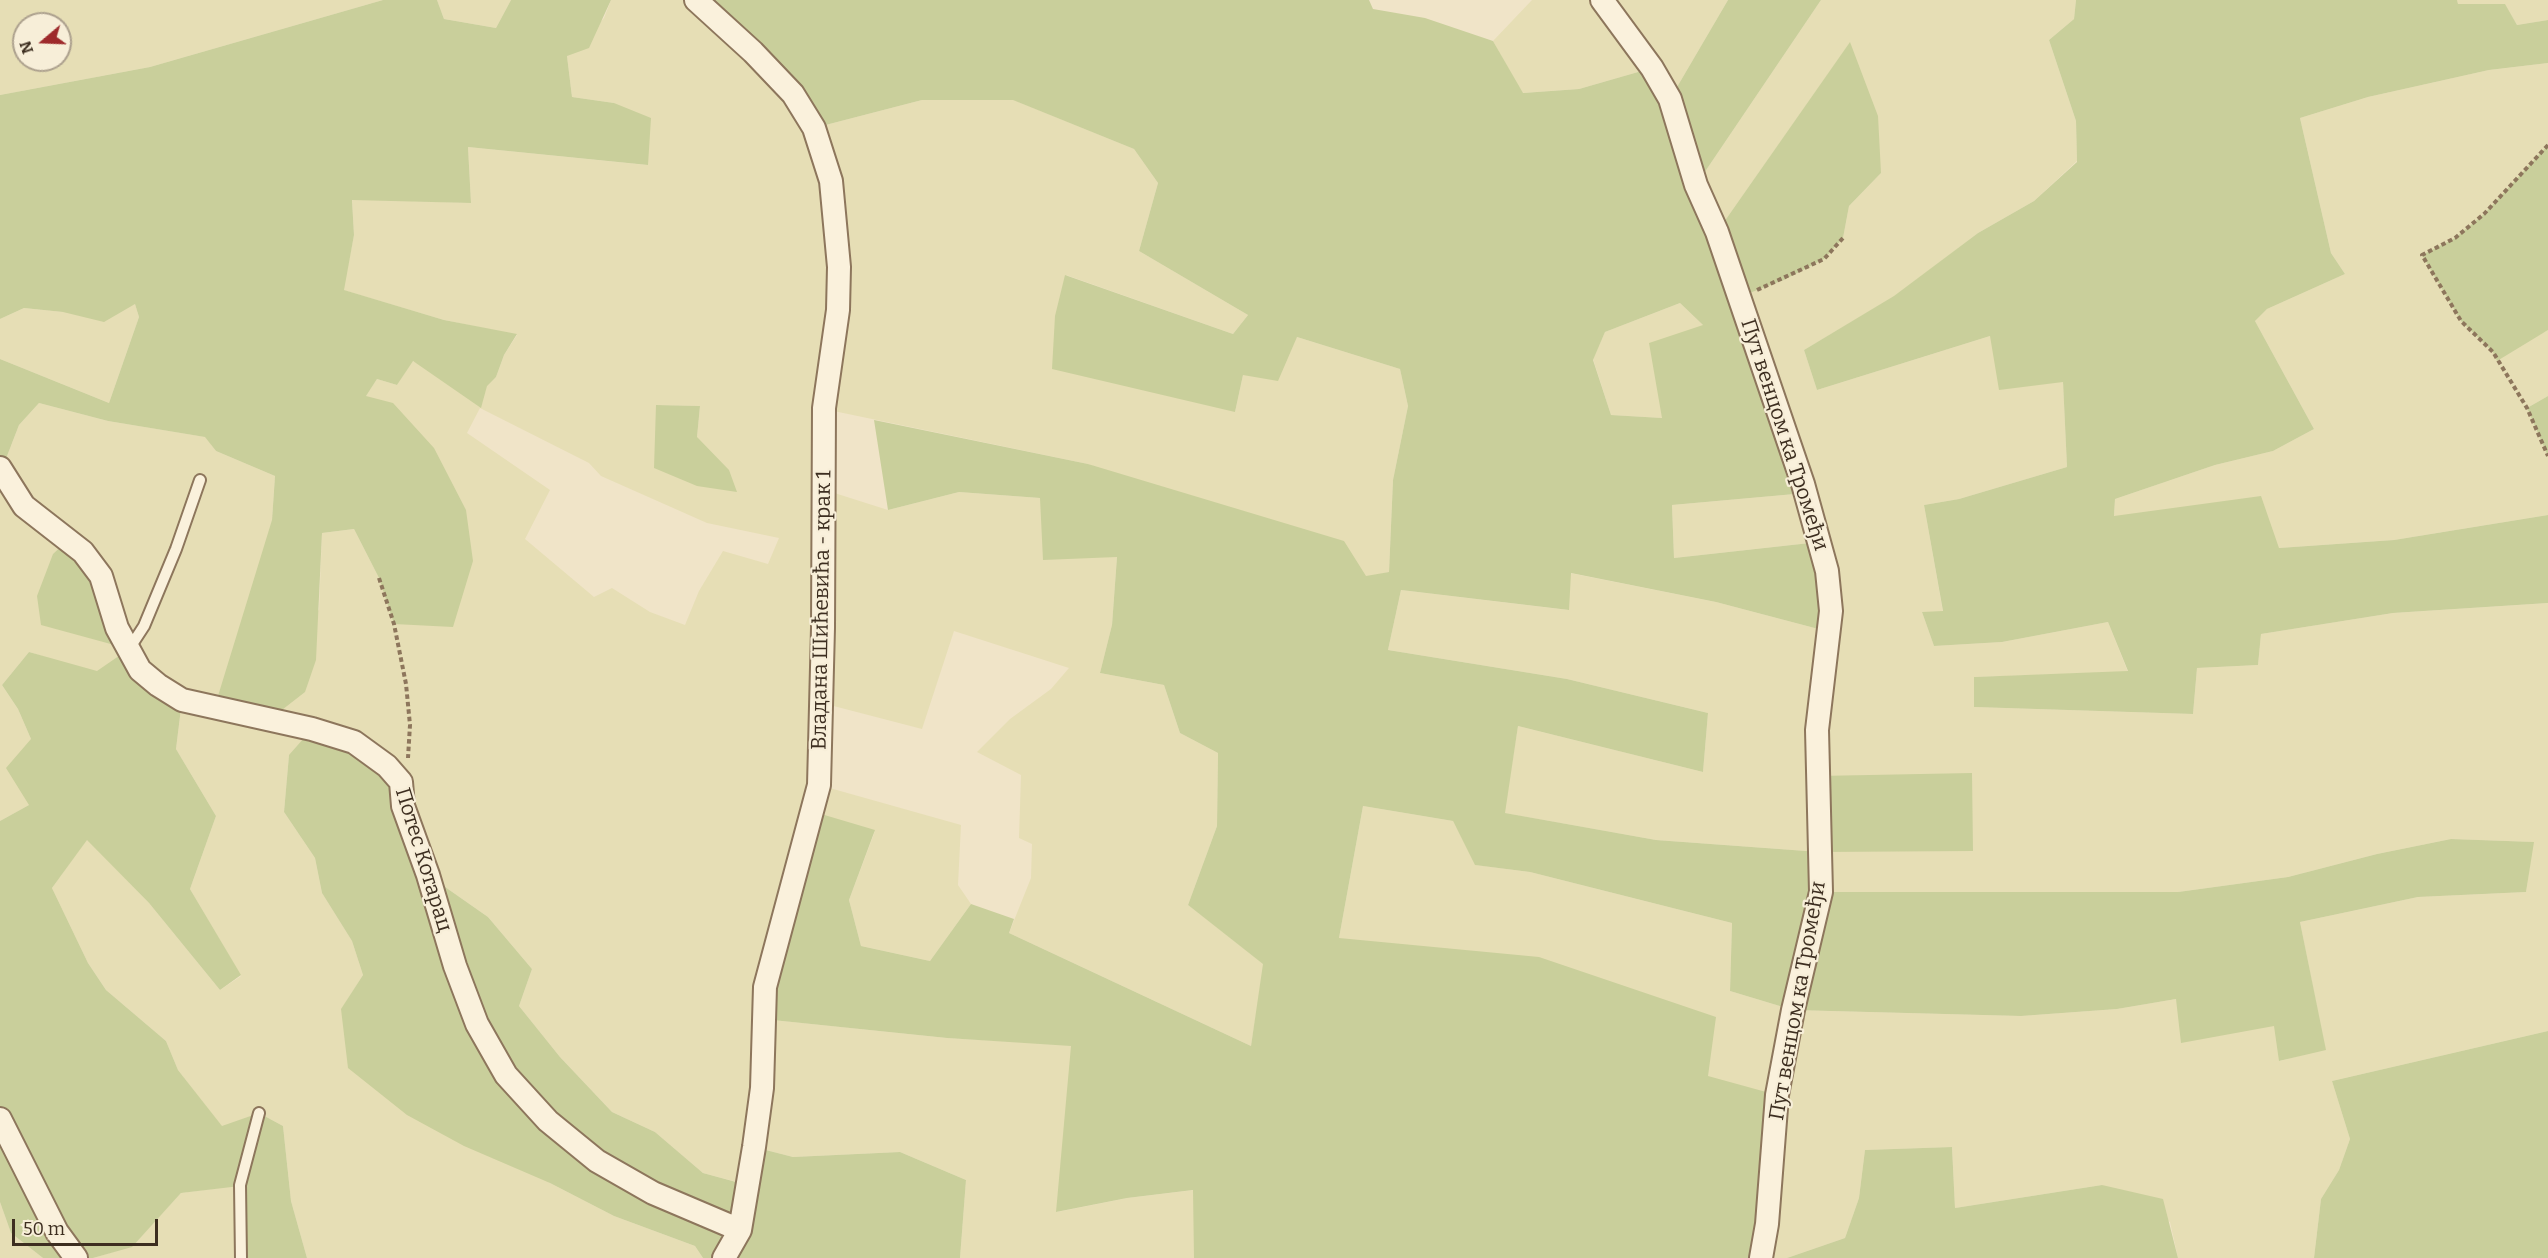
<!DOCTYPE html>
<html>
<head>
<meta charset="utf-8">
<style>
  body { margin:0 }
  #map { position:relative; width:2548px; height:1258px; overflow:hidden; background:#f0e4c8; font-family:Bitter,serif }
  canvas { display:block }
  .north { position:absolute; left:12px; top:12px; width:60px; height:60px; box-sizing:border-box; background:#f7eed8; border:2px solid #ada18e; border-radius:50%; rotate:251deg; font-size:16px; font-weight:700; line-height:24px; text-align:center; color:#3d2e20 }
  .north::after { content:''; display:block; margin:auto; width:21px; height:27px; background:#9e2a2b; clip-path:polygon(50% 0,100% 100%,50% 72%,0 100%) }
  .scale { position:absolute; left:12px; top:1219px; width:146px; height:27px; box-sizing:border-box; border:3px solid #3d2e20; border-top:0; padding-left:8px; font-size:18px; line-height:21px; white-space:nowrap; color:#3d2e20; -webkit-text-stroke:4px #f7eed8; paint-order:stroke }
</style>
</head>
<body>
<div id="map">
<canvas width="2548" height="1258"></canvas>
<div class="north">N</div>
<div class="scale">50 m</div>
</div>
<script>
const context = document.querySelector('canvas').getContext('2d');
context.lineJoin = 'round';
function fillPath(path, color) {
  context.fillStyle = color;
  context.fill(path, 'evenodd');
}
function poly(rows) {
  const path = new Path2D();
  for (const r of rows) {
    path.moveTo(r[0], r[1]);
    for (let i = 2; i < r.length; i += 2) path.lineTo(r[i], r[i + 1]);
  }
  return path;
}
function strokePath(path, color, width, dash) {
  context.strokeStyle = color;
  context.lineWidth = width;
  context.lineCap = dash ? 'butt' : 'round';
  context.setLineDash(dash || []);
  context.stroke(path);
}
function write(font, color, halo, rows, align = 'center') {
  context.font = font + ' Bitter,serif';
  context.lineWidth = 4.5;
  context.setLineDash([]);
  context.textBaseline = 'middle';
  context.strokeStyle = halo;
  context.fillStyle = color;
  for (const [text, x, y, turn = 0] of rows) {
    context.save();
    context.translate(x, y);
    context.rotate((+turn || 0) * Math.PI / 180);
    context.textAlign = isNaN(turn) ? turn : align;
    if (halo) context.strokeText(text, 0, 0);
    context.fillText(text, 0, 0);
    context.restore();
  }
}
const farmland = poly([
  [0,0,383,0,150,67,0,95],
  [24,24,60,24,60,60,24,60],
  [437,0,511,0,496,28,444,19],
  [611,0,696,0,814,128,922,100,1014,100,1134,149,1158,183,1139,251,1248,315,1233,334,1066,275,1235,412,1243,375,1297,337,1400,369,1408,406,1393,480,1389,572,1366,577,1088,464,824,409,825,490,888,510,959,492,1040,498,1117,557,1112,625,1100,673,1164,685,1180,733,1218,753,1217,826,1188,905,1264,964,1251,1046,1009,933,1031,878,1032,844,1019,838,1021,775,977,752,1010,719,1051,689,1069,668,954,631,922,729,822,703,819,785,961,825,958,885,971,904,930,961,861,946,849,900,875,831,764,1019,947,1038,1072,1045,1057,1212,1127,1198,1194,1190,1194,1258,960,1258,966,1180,900,1152,793,1157,754,1147,748,1185,703,1173,655,1132,612,1112,560,1057,519,1006,532,969,488,917,428,875,289,755,284,812,315,858,322,893,352,941,363,975,341,1010,550,1183,614,1216,695,1246,703,1258,307,1258,291,1201,283,1126,259,1113,222,1127,178,1070,166,1041,106,990,88,963,52,888,87,839,149,903,220,990,241,976,190,889,216,816,176,749,182,700,29,652,2,685,18,709,31,739,29,805,0,821,0,468,2,469,19,425,39,403,108,421,206,437,216,451,275,476,272,520,319,611,322,533,354,529,379,578,394,624,365,397,377,379,397,385,412,361,487,385,496,377,504,355,517,335,444,320,343,290,354,235,352,199,471,203,468,147,647,165,614,103,572,97,567,56,604,18],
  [657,405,700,406,697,437],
  [480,408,589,463,601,476,707,523,779,538,768,564,723,551,699,591,685,625,650,612,612,588,594,597,525,539,550,490,467,433],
  [1532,0,1728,0,1670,99,1652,68,1579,89,1522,93,1493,41],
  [1821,0,2076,0,2074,19,2049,40,2076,121,2077,161,2034,201,1978,233,1894,297,1804,350,1817,390,1990,336,2063,381,2067,467,1959,499,1924,505,1943,612,1922,612,1934,646,2002,642,2108,622,2128,672,1974,677,1974,707,2193,714,2197,668,2258,665,2261,634,2393,613,2548,603,2548,1031,2332,1081,2350,1139,2339,1170,2321,1199,2314,1258,2178,1258,2170,1222,2102,1185,1955,1208,1952,1147,1865,1150,1859,1198,1845,1238,1787,1258,1761,1258,1708,1076,1339,938,1363,806,1453,821,1476,865,1530,872,1732,923,1730,991,1793,1010,2021,1016,2117,1009,2176,999,2275,1026,2280,1061,2325,1049,2300,922,2418,897,2526,892,2533,842,2451,839,2377,854,2288,877,2178,892,1821,892,1820,852,1656,840,1504,813,1518,726,1703,772,1708,713,1567,679,1388,650,1401,590,1568,610,1570,573,1716,602,1826,631,1819,542,1674,558,1672,505,1806,493,1739,297,1784,280,1824,259,1843,238,1849,206,1881,173,1850,43,1717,232,1696,185],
  [2457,0,2548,0,2548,20,2517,25,2504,4,2458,4],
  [2548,63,2548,145,2484,214,2455,238,2423,255,2461,321,2493,352,2511,350,2548,330,2548,396,2527,408,2548,456,2548,515,2394,540,2279,548,2114,517,2115,499,2215,465,2273,451,2314,429,2255,321,2267,309,2345,274,2331,253,2300,118,2368,97,2489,70],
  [1680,303,1703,325,1662,418,1611,415,1593,359,1605,332],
  [135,304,139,317,109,403,0,359,0,319,24,308,63,312],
  [240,1185,241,1258,93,1258,132,1246,181,1193],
  [0,1202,11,1233,43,1258,0,1258]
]);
const green = poly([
  [383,0,437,0,444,19,496,28,511,0,611,0,589,48,567,56,572,97,614,103,651,118,648,165,468,147,471,203,352,200,354,235,344,290,444,320,517,334,504,355,496,377,487,386,481,408,413,361,397,385,377,379,366,396,393,403,434,448,466,510,473,561,453,627,394,624,379,578,354,529,322,533,316,660,305,692,269,720,214,709,272,520,275,476,216,451,205,437,108,421,39,403,19,425,2,469,0,468,0,359,109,403,139,317,135,304,104,322,63,312,24,308,0,319,0,95,150,67],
  [696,0,1369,0,1373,9,1425,18,1493,41,1523,93,1579,89,1652,68,1670,99,1728,0,1821,0,1696,185,1717,232,1850,42,1878,116,1881,173,1849,206,1843,238,1824,259,1784,280,1739,297,1806,493,1672,505,1674,558,1819,542,1826,631,1716,602,1571,573,1569,610,1401,590,1388,650,1567,679,1708,713,1703,772,1518,726,1505,813,1656,840,1820,852,1818,776,1972,773,1973,851,1821,852,1821,892,2178,892,2288,877,2377,854,2451,839,2534,842,2526,892,2418,897,2300,922,2326,1050,2279,1061,2274,1026,2181,1043,2176,999,2117,1009,2021,1016,1793,1010,1730,991,1732,923,1530,872,1475,865,1453,821,1363,806,1339,938,1539,957,1716,1017,1708,1076,1777,1095,1761,1258,1194,1258,1193,1190,1127,1198,1056,1212,1071,1046,947,1038,763,1019,811,811,875,830,849,900,861,946,930,961,971,904,1014,919,1009,933,1251,1046,1263,964,1188,905,1217,826,1218,753,1180,733,1164,685,1100,673,1112,625,1117,557,1043,560,1040,498,959,492,888,510,874,420,1088,464,1344,541,1366,576,1389,572,1393,480,1408,406,1400,369,1297,337,1278,381,1243,375,1235,412,1052,369,1055,316,1065,275,1233,334,1248,315,1139,251,1158,183,1134,149,1013,100,922,100,814,128],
  [1680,303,1703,325,1649,343,1662,418,1611,415,1593,360,1605,332],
  [2076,0,2457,0,2458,4,2505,4,2517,25,2548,20,2548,63,2489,70,2368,97,2300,118,2331,253,2345,274,2267,309,2255,321,2314,429,2273,451,2215,465,2115,499,2114,516,2261,496,2279,548,2394,540,2548,515,2548,603,2393,613,2261,634,2258,665,2197,668,2193,714,1974,707,1974,677,2128,671,2108,622,2002,642,1934,646,1922,612,1943,611,1924,505,1959,499,2067,467,2063,382,1999,390,1990,336,1817,390,1804,350,1894,296,1978,233,2034,201,2077,162,2076,121,2049,40,2074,19],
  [2548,145,2548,330,2497,361,2493,352,2461,321,2422,255,2455,238,2484,214],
  [2548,396,2548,456,2527,408],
  [656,405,700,406,697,437,729,470,737,492,697,486,654,468],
  [68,540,117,628,182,700,176,749,216,816,190,889,241,975,220,990,149,903,87,840,52,888,88,963,106,990,166,1041,178,1070,222,1126,259,1113,283,1126,291,1201,307,1258,241,1258,240,1186,181,1193,132,1247,93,1258,43,1258,11,1233,0,1202,0,821,29,805,6,768,31,739,18,709,2,685,29,652,97,671,129,649,41,625,37,596,53,554],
  [312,729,387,766,428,875,488,917,532,969,519,1006,560,1057,612,1112,655,1132,703,1173,747,1185,754,1147,793,1157,900,1152,966,1180,960,1258,703,1258,695,1246,614,1216,550,1183,464,1146,407,1115,348,1068,341,1009,363,975,352,941,322,893,315,858,284,812,289,755],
  [2548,1031,2548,1258,2314,1258,2321,1199,2339,1170,2350,1139,2332,1081],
  [1952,1147,1955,1208,2102,1185,2163,1199,2178,1258,1787,1258,1845,1238,1859,1198,1865,1150]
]);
const path = poly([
  [2548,145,2484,214,2455,238,2422,255,2461,321,2493,352,2527,408,2548,456],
  [1757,290,1824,259,1843,238],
  [379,578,394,624,406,684,410,725,408,758]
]);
const lane = poly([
  [129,649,144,626,176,549,200,480],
  [241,1258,240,1185,259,1113]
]);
const street = poly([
  [696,0,753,52,793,94,814,128,831,181,839,267,838,310,824,408,823,628,819,785,765,987,762,1088,754,1147,740,1230,724,1258],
  [1602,0,1652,68,1670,99,1696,185,1717,232,1803,484,1827,571,1831,611,1817,730,1821,892,1793,1010,1777,1095,1767,1224,1761,1258],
  [0,468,24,506,83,552,101,576,117,628,140,670,158,685,182,700,312,729,354,742,387,766,401,782,403,806,428,875,455,966,477,1024,506,1075,548,1121,597,1161,653,1193,740,1230],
  [0,1119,57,1232,76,1258]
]);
const streetNames = [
  ["Пут венцом ка Тромеђи",1784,435,72],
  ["Владана Шићевића - крак 1",822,610,-89],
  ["Потес Котарац",423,860,73],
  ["Пут венцом ка Тромеђи",1798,1001,-80]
];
fillPath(farmland, '#e6deb5');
fillPath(green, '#c9cf9b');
strokePath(lane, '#8d765c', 14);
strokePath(street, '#8d765c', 26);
strokePath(path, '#8d765c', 4, [4.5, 3]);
strokePath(lane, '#faf1dc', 10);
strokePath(street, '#faf1dc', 22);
write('21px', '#3d2e20', '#f7eed8', streetNames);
</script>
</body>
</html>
